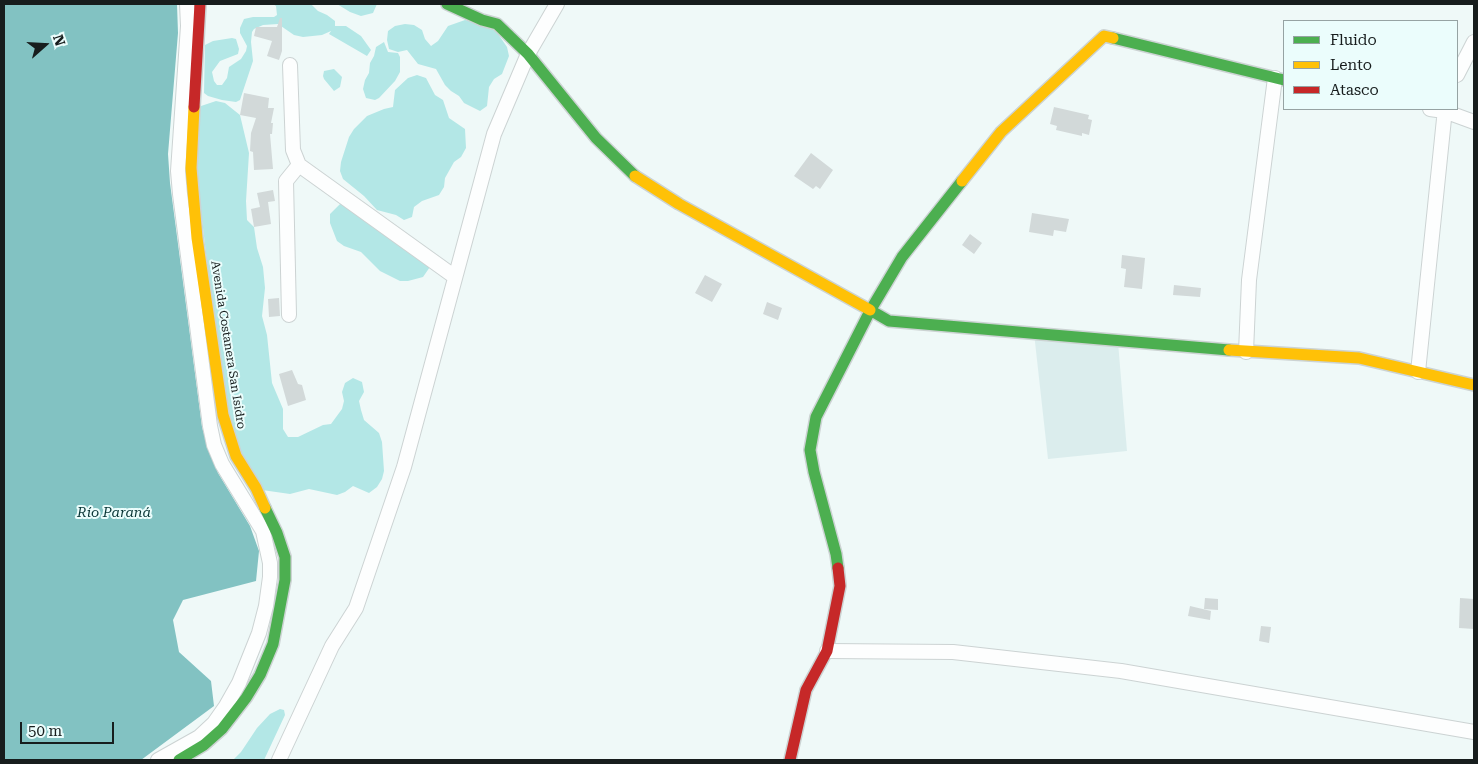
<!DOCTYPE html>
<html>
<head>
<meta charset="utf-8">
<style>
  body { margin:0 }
  #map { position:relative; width:1478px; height:764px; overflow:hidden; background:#eff9f8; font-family:"Roboto Serif",serif }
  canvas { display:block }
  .frame { position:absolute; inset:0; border:5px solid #171d1d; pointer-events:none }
  .legend { position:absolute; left:1283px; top:20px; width:175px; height:90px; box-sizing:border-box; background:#ebfdfc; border:1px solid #96a3a3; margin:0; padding:6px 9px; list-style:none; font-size:15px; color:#171d1d }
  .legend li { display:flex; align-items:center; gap:10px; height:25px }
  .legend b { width:25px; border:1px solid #96a3a3 }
  .north { position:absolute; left:20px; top:20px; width:50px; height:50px; -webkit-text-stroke:4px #ebfdfc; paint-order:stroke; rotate:71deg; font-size:14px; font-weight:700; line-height:20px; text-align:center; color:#171d1d }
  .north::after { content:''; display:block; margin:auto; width:18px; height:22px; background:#171d1d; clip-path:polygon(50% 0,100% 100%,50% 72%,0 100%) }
  .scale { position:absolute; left:20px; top:722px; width:94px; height:22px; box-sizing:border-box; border:2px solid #171d1d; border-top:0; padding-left:6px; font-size:15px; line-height:18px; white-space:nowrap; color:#171d1d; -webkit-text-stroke:4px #ebfdfc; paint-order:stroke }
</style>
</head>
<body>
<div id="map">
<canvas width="1478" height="764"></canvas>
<div class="frame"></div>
<ul class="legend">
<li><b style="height:6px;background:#4caf50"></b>Fluido</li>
<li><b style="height:6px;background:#ffc107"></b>Lento</li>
<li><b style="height:6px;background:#c62828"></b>Atasco</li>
</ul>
<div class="north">N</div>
<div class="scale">50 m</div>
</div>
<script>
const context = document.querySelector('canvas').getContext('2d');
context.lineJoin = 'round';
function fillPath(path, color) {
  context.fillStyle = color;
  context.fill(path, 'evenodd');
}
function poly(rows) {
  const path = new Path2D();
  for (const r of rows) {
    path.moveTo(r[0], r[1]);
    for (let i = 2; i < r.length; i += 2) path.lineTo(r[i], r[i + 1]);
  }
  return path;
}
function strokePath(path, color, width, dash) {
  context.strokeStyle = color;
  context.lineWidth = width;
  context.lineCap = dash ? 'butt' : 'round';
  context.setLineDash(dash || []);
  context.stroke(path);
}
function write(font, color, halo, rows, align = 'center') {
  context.font = font + ' "Roboto Serif",serif';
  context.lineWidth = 4;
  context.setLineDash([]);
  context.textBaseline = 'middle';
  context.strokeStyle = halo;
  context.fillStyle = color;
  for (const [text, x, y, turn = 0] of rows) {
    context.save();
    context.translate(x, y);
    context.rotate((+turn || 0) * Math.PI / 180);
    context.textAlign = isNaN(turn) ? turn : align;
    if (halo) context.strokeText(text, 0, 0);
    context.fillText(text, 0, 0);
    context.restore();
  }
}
const built = poly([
  [1034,333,1118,342,1127,451,1048,459]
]);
const forest = poly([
  [273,4,311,4,318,11,327,15,335,21,335,26,346,26,361,36,371,50,367,56,329,34,331,31,322,35,303,37,294,35,278,24,263,25,254,29,252,32,251,42,253,61,240,100,236,102,222,100,208,96,204,93,205,45,213,41,232,38,236,39,239,49,238,54,220,61,212,72,214,81,217,85,222,85,227,78,229,67,241,59,246,51,247,46,240,33,240,28,244,19,253,17,274,17,277,15,276,6],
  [337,4,377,4,373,13,361,16,350,12],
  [465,20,492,25,507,47,509,56,502,74,494,79,489,87,487,106,480,111,464,103,459,96,451,91,445,85,436,69,418,64,407,50,398,52,389,49,387,40,388,31,395,26,405,24,414,25,422,30,425,39,431,46,438,41,448,26],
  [384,42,388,52,398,53,400,57,400,72,395,81,379,98,375,100,366,98,363,89,365,80,369,73,370,63,374,56,376,47],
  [334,69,342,77,340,87,334,91,324,79,323,76,324,71],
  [417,75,426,78,435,95,443,100,449,118,465,129,466,148,461,157,454,162,445,178,444,187,439,195,422,201,414,207,412,217,404,220,396,215,377,210,364,196,343,179,340,171,341,162,349,137,354,129,367,116,384,109,393,107,395,90,408,78],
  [216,101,225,103,240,115,249,153,246,201,247,220,254,227,257,248,263,267,265,288,262,316,267,335,272,383,283,409,283,429,288,437,298,437,323,425,331,424,342,409,344,401,342,392,345,383,353,378,362,382,364,392,359,401,361,410,364,420,379,433,382,442,384,471,382,479,377,487,369,493,353,486,345,492,337,495,309,489,290,494,262,490,227,430,189,110],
  [343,201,432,264,423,277,408,281,400,281,380,271,361,252,344,246,337,241,330,223,330,214],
  [280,709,284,710,285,715,264,760,233,760,241,752,257,728,270,714]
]);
const water = poly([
  [4,4,177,4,178,33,168,154,170,183,202,427,209,451,218,473,250,526,259,551,256,581,183,600,173,620,179,652,211,681,214,706,141,760,4,760]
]);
const building = poly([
  [280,18,282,18,282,51,279,60,267,56,272,41,254,36,256,27,277,27],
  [244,93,269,98,268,108,274,108,271,123,273,123,272,134,270,134,273,169,254,170,253,152,250,151,251,133,256,118,240,115],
  [1054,107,1089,115,1088,119,1092,120,1089,135,1082,133,1082,136,1056,130,1057,126,1050,124],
  [811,153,833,170,820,189,816,186,813,189,794,176],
  [273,190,275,201,268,202,271,224,254,227,251,209,260,207,257,193],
  [1032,213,1069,219,1066,232,1054,230,1053,236,1029,232],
  [970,234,982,243,974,254,962,245],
  [1122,255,1145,258,1142,289,1124,287,1126,269,1121,268],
  [705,275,722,284,712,302,695,293],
  [1174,285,1201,288,1200,297,1173,295],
  [279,298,280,316,269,317,268,299],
  [767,302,782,308,778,320,763,314],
  [292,370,298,384,302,385,306,400,288,406,279,374],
  [1205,598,1218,599,1218,610,1204,609],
  [1460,598,1474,599,1474,629,1459,628],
  [1190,606,1211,611,1210,620,1188,616],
  [1261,626,1271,627,1269,643,1259,641]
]);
const street = poly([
  [290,65,293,150,299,165,455,277],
  [1457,75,1474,42],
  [1430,109,1444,111,1474,122],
  [289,315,286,181,299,165],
  [1246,352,1249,280,1275,78],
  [1418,372,1445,109],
  [827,651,953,652,1121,671,1474,732],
  [158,760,199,737,214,723,226,706,239,683,259,633,266,606,270,577,270,563,263,531,222,464,214,445,210,426,180,194,178,171,188,26,187,4],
  [279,760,332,646,356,608,404,467,494,134,528,54,557,4]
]);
const fast = poly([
  [447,4,482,20,497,24,528,54,596,138,635,176],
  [1113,38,1284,80],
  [870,310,889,321,1229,350],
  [838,568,836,554,814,472,810,450,816,417,870,311,902,257,962,181],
  [179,760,204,745,222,729,246,698,260,675,273,644,285,580,285,557,277,533,265,508]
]);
const slow = poly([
  [194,107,191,168,197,238,223,415,236,456,256,488,265,508],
  [635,176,679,204,870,310],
  [962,181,1001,132,1104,36,1113,38],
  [1229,350,1359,358,1474,385]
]);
const jam = poly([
  [194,107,200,4],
  [790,760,806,690,827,651,840,586,838,568]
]);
const streetNames = [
  ["Avenida Costanera San Isidro",228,345,81]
];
const waterNames = [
  ["Río Paraná",114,513]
];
fillPath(built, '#dbeded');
fillPath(forest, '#b3e7e6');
fillPath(water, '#82c2c2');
fillPath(building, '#d2d9d9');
strokePath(street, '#ccd3d3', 16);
strokePath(fast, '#ccd3d3', 14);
strokePath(slow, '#ccd3d3', 14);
strokePath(jam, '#ccd3d3', 14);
strokePath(street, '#fdfefe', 14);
strokePath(fast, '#4caf50', 11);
strokePath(slow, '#ffc107', 11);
strokePath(jam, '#c62828', 11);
write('12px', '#171d1d', '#ebfdfc', streetNames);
write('italic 14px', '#063333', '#ebfdfc', waterNames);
</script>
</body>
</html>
